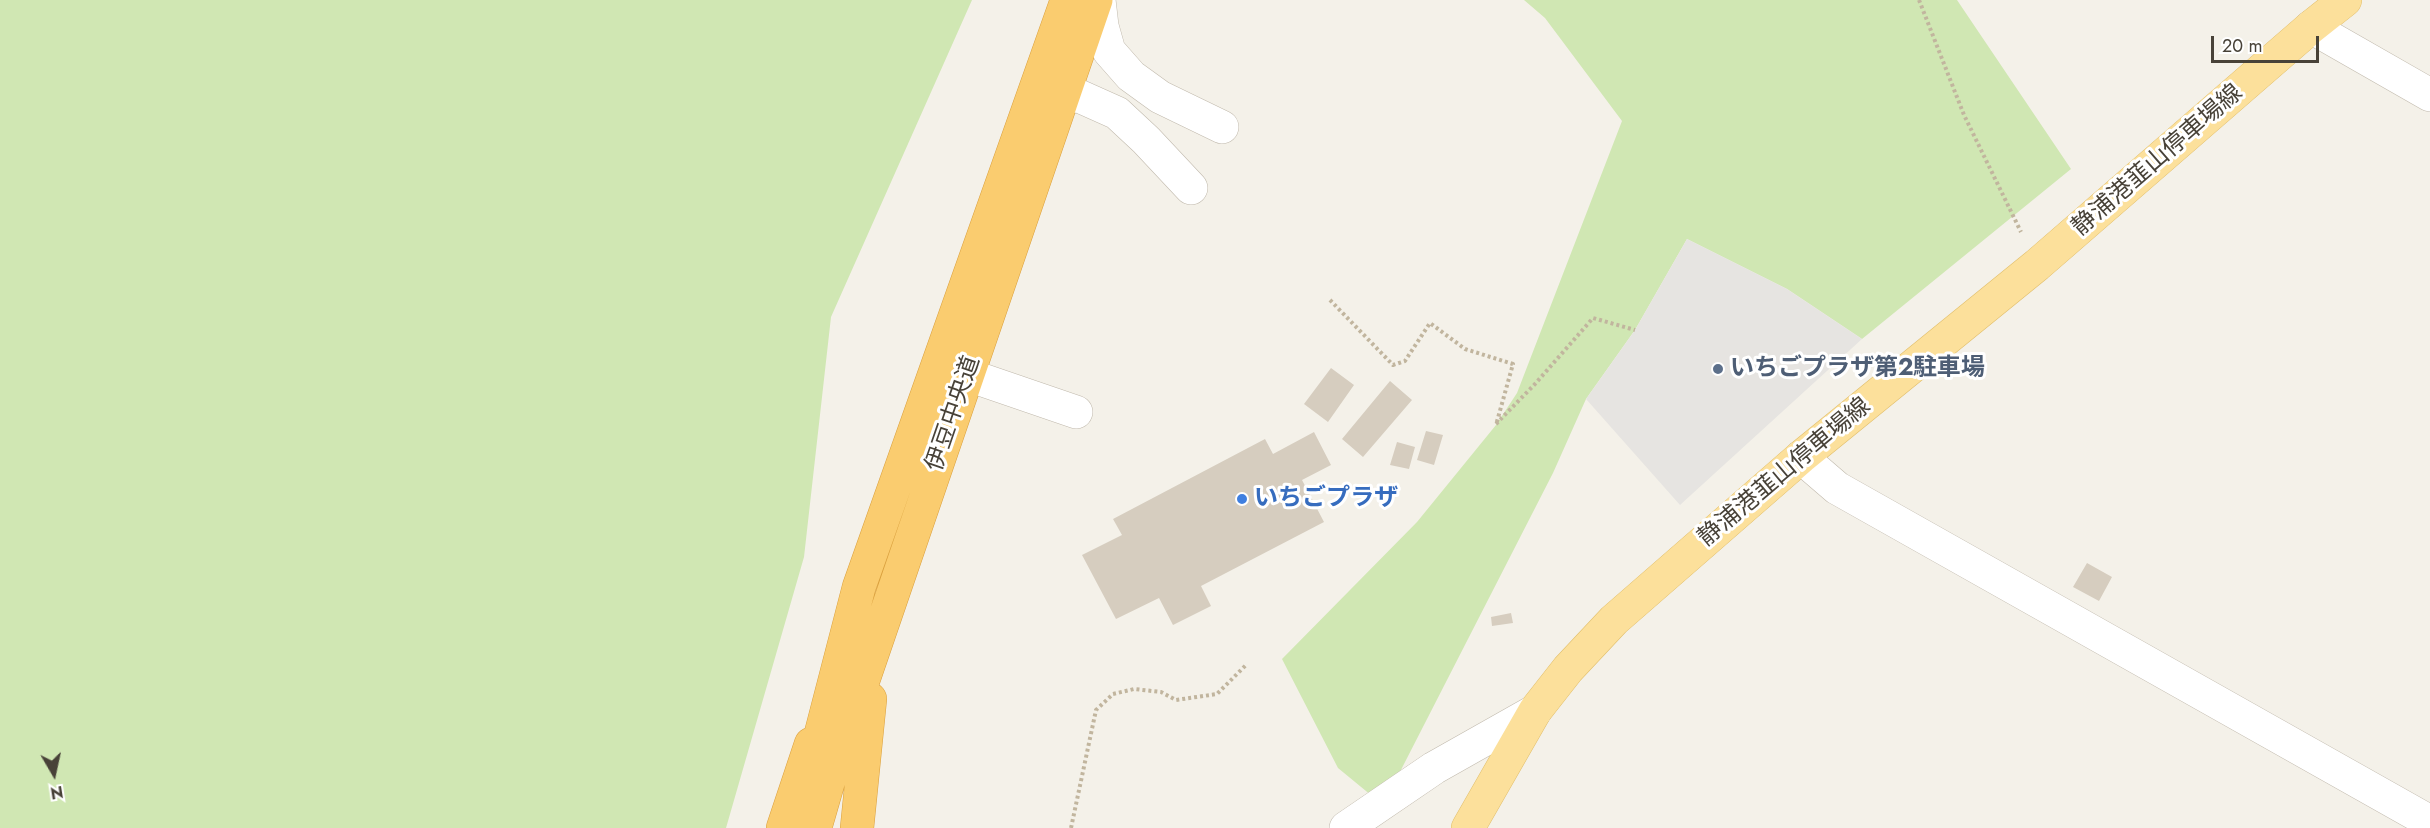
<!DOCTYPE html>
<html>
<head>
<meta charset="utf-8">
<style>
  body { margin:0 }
  #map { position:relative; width:2430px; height:828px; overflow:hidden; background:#f4f1e9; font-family:Jost,sans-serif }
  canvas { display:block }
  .north { position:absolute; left:24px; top:744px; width:60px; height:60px; -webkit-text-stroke:4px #fff; paint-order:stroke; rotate:171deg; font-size:16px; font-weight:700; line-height:24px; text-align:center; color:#484238 }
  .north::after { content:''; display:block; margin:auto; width:21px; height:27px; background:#484238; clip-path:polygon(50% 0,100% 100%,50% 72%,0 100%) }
  .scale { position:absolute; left:2211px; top:36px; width:108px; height:27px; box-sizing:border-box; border:3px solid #484238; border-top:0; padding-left:8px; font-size:18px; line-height:21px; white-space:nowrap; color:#484238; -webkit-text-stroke:4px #fff; paint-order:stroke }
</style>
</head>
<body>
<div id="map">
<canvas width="2430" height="828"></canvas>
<div class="north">N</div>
<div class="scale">20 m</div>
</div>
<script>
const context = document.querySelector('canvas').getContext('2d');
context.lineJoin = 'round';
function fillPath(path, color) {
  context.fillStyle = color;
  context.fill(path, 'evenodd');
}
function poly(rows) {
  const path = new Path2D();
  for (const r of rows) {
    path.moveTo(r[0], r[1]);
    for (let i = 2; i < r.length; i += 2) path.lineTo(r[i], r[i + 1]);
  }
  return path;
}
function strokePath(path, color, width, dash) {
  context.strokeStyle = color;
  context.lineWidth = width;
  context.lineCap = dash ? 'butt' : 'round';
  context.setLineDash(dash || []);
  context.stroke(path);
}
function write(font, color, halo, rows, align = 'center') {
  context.font = font + ' Jost,"Noto Sans JP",sans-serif';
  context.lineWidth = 6;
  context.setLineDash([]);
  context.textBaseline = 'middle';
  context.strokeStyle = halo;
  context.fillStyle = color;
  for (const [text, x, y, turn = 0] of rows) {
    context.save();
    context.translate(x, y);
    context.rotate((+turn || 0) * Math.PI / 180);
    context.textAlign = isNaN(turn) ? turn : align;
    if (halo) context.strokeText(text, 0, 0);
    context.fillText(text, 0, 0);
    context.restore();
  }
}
const green = poly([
  [0,0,972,0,831,317,804,557,726,828,0,828],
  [1524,0,1957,0,2071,169,1862,339,1787,289,1687,239,1635,330,1586,399,1553,473,1383,805,1338,768,1282,659,1417,522,1496,425,1517,393,1622,121,1545,18]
]);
const parking = poly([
  [1687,239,1787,289,1862,339,1680,505,1586,399,1635,330]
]);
const building = poly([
  [1331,368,1354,385,1328,422,1304,404],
  [1390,381,1412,400,1363,457,1342,439],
  [1426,431,1443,435,1434,465,1417,460],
  [1314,432,1331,465,1302,480,1324,522,1201,586,1211,606,1173,625,1159,598,1116,619,1082,555,1122,535,1113,519,1265,439,1273,454],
  [1397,442,1415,447,1409,469,1390,465],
  [2087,563,2112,577,2099,601,2073,587],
  [1511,613,1513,623,1492,626,1491,617]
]);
const path = poly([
  [1919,0,1964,115,2021,232],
  [1330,300,1393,365,1405,361,1430,323,1465,349,1513,364,1496,425],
  [1496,424,1535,384,1593,318,1635,330],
  [1071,828,1096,710,1113,694,1134,689,1161,692,1176,700,1217,694,1247,664]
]);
const minor = poly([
  [1099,0,1102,26,1109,51,1131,76,1160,97,1222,127],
  [2311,27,2430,95],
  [1042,112,1046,103,1063,97,1079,96,1117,113,1146,140,1191,188],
  [943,362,968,375,1076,412],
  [1801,457,1837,488,2430,822],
  [1346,828,1434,768,1535,711]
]);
const major = poly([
  [1468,828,1535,711,1568,669,1614,620,1801,457,2037,265,2311,27,2345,0]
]);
const highway = poly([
  [812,768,859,587,1067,0],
  [783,828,811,744],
  [815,828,828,783,1096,0],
  [857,828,870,699]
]);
const markers = [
  [1718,369,6,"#5c6f8a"],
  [1242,499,6,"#3f7fe0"]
];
const streetNames = [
  ["静浦港韮山停車場線",2158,161,-41],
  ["伊豆中央道",954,414,-71],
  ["静浦港韮山停車場線",1785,473,-40]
];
const serviceNames = [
  ["いちごプラザ第２駐車場",1730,369]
];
const shopNames = [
  ["いちごプラザ",1254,499]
];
fillPath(green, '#d0e7b3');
fillPath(parking, '#e6e4e1');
fillPath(building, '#d6cdbf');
strokePath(minor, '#c0b9ac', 34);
strokePath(major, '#e1be6a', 34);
strokePath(highway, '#daa03e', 34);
strokePath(path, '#c1b59e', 4, [3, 3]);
strokePath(minor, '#fff', 33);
strokePath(major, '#fce09b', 33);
strokePath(highway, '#facc6f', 33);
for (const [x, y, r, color] of markers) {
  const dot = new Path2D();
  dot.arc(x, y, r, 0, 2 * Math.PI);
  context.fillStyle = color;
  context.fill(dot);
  strokePath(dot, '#fff', 2);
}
write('24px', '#484238', '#fff', streetNames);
write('bold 24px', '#4e5e75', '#fff', serviceNames, 'left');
write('bold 24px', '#366cbe', '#fff', shopNames, 'left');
</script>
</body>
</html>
